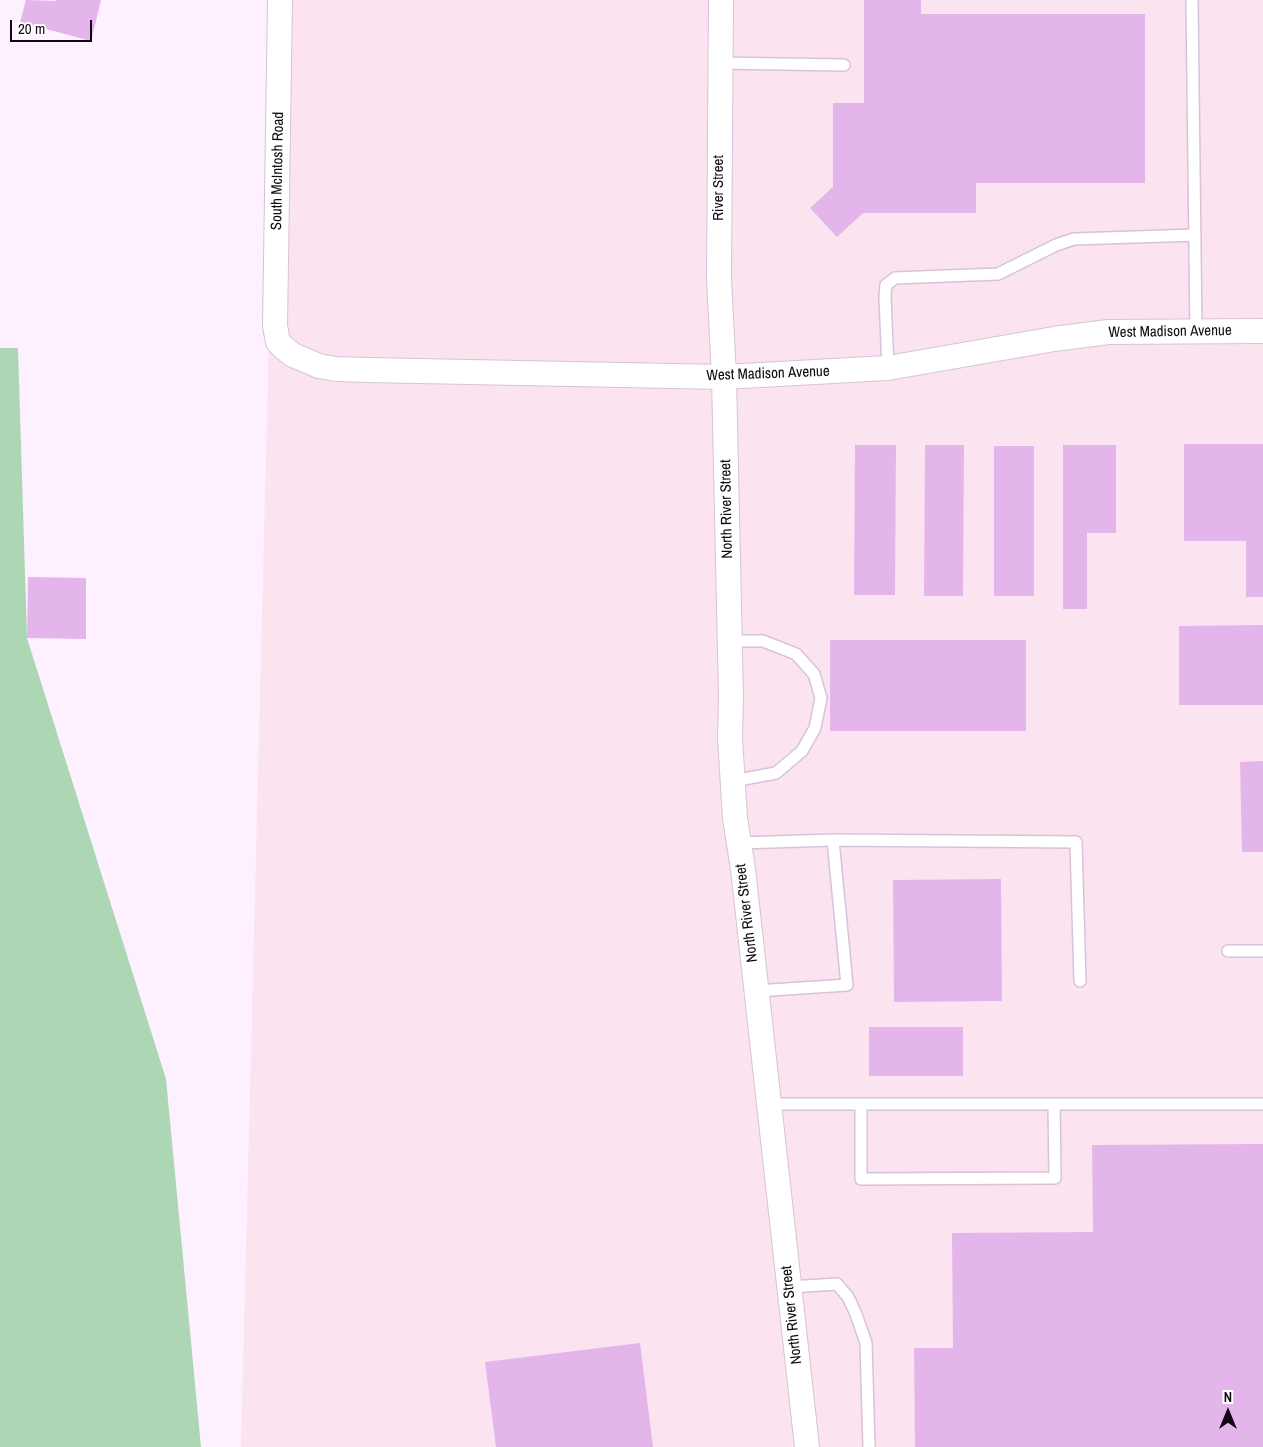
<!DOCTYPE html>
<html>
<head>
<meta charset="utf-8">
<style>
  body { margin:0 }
  #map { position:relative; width:1263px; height:1447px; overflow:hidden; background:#fdf1ff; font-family:"Archivo Narrow",sans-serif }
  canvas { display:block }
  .north { position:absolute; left:1203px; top:1387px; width:50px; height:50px; -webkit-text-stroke:4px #fff; paint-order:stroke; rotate:0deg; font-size:14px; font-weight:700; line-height:20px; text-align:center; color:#0f0910 }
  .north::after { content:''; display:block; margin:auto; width:18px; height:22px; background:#0f0910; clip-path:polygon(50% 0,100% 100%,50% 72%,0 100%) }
  .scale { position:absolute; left:10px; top:20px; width:82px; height:22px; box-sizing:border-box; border:2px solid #0f0910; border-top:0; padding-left:6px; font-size:15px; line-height:18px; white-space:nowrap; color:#0f0910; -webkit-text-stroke:4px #fff; paint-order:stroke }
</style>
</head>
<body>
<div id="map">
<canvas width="1263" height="1447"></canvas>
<div class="north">N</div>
<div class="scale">20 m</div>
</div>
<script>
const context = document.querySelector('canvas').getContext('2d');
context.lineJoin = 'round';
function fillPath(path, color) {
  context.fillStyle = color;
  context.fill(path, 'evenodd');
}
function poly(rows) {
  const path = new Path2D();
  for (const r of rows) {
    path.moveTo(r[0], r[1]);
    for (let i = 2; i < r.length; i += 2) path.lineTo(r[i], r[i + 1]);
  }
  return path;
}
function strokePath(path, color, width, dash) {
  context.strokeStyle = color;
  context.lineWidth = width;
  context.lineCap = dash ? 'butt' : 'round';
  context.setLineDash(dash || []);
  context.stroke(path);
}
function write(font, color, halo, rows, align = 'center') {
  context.font = font + ' "Archivo Narrow",sans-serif';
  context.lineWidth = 4;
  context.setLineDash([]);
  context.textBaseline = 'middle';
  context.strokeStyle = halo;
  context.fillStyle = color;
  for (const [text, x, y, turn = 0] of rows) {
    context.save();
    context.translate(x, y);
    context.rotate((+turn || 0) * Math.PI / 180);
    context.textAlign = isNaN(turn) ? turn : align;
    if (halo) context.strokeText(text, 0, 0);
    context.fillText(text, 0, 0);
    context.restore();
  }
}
const industrial = poly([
  [271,0,1263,0,1263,1447,241,1447,269,337]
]);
const green = poly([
  [0,348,18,348,27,638,166,1079,201,1447,0,1447]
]);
const building = poly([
  [26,0,56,1,56,0,101,0,91,41,20,22],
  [864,0,921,0,921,14,1145,14,1145,183,976,183,976,213,863,213,837,237,810,208,833,187,833,103,864,103],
  [1184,444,1263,444,1263,597,1246,597,1246,541,1184,541],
  [855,445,896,445,895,595,854,595],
  [925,445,964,445,963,596,924,596],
  [1063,445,1116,445,1116,533,1087,533,1087,609,1063,609],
  [994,446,1034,446,1034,596,994,596],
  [28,577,86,578,86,639,27,638],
  [1263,625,1263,705,1179,705,1179,626],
  [830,640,1026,640,1026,731,830,731],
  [1263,761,1263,852,1242,852,1240,762],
  [1001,879,1002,1001,894,1002,893,880],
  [869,1027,963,1027,963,1076,869,1076],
  [1263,1144,1263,1447,915,1447,914,1348,953,1348,952,1233,1093,1232,1092,1145],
  [640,1343,653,1447,496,1447,485,1362]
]);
const service = poly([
  [1192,0,1196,333],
  [720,63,844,65],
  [888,368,885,297,886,285,895,278,998,274,1056,245,1074,239,1195,235],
  [729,641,763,641,796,654,814,674,821,698,815,728,802,751,776,773,733,781],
  [739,843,833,840],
  [1228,951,1263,951],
  [756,991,847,985,833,840,1076,842,1080,981],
  [769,1104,1263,1104],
  [861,1104,861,1179,1055,1178,1054,1104],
  [789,1287,837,1284,848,1297,856,1314,866,1343,869,1447]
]);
const minor = poly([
  [280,0,275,326,278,342,284,348,293,355,319,366,336,369,367,370,724,377,888,368,1054,339,1108,332,1263,331],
  [721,0,719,278,724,377,731,698,730,738,735,818,743,869,807,1447]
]);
const streetNames = [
  ["South McIntosh Road",278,171,-89],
  ["River Street",719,188,-90],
  ["West Madison Avenue",1170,332,-1],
  ["West Madison Avenue",768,374,-2],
  ["North River Street",727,509,-91],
  ["North River Street",747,913,-97],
  ["North River Street",792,1315,-96]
];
fillPath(industrial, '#fbe4f0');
fillPath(green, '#add7b4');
fillPath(building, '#e4b5eb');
strokePath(service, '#d6c3d9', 14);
strokePath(minor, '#d6c3d9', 26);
strokePath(service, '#fff', 11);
strokePath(minor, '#fff', 24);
write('15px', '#0f0910', '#fff', streetNames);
</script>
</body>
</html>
